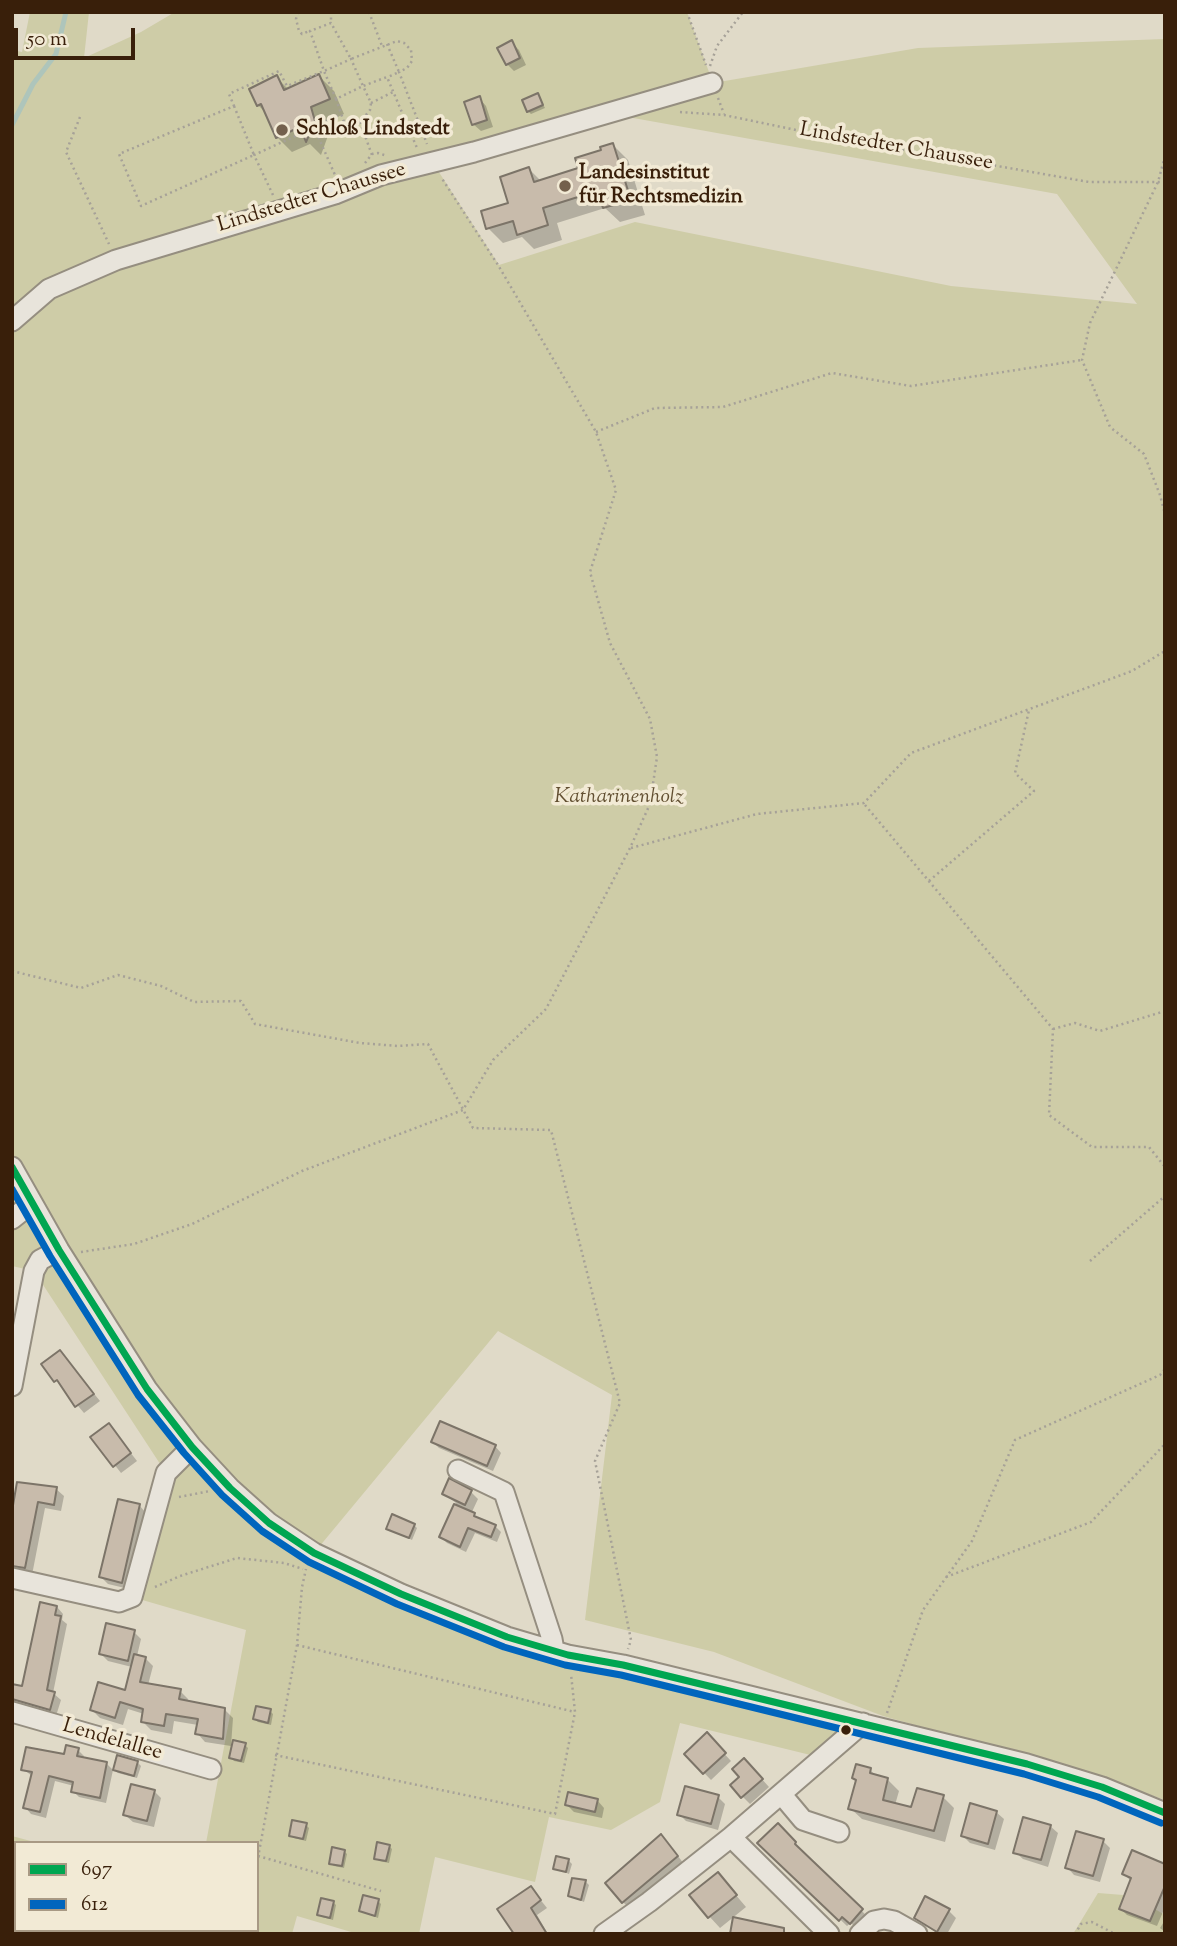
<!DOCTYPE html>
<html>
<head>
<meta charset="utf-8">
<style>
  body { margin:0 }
  #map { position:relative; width:1177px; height:1946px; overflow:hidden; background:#e0dac8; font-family:"Sorts Mill Goudy",serif }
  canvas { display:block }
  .frame { position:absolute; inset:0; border:14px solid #391f0a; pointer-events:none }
  .legend { position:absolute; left:14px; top:1841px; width:245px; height:91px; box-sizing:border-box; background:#f2ead5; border:2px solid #a89984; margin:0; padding:9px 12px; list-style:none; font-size:21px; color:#391f0a }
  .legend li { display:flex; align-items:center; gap:14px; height:35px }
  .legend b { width:35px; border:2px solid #a89984 }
  .scale { position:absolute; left:14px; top:28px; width:121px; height:32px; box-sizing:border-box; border:4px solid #391f0a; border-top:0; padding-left:9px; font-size:21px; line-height:24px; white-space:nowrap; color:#391f0a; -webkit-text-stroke:5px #f2ead5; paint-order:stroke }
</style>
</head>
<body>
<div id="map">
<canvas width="1177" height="1946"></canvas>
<div class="frame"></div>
<ul class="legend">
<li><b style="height:9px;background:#00a651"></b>697</li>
<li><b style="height:9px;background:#0065bd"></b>612</li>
</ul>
<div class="scale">50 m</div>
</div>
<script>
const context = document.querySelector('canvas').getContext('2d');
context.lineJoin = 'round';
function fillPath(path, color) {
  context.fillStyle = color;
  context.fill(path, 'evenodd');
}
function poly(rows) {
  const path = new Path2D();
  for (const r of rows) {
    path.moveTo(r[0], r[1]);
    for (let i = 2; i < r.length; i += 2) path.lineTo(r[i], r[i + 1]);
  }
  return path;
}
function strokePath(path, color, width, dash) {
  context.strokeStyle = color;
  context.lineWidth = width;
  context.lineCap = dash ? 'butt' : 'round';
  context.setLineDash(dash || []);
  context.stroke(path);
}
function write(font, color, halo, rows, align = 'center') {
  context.font = font + ' "Sorts Mill Goudy",serif';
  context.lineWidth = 7;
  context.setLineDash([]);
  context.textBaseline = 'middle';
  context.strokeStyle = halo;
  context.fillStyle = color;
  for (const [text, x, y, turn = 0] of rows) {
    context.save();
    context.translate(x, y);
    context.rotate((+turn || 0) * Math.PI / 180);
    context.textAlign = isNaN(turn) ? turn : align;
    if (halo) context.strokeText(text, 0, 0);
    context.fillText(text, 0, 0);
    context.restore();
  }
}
const green = poly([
  [30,12,89,12,84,58,141,32,175,12,687,12,713,83,918,48,1165,39,1165,1800,1099,1777,883,1716,714,1652,585,1620,612,1395,498,1331,314,1553,507,1637,863,1723,835,1761,680,1723,660,1802,611,1830,549,1817,535,1882,435,1857,419,1934,358,1934,297,1916,292,1934,12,1934,12,1836,38,1843,16,1843,16,1930,257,1930,257,1843,206,1843,246,1630,132,1597,166,1473,34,1271,12,1266,12,50,22,52],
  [611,114,1057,194,1137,304,951,286,635,222,499,265,433,163],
  [1098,1893,1123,1895,1153,1908,1165,1915,1165,1934,1073,1934]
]);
const shadow = poly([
  [512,43,519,50,526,65,514,71,507,64],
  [319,76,334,91,344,114,325,123,329,133,321,155,310,144,292,152,277,137,267,114,258,105,276,77,289,90],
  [538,95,545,108,531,114,528,111],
  [479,98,486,106,493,127,481,131,473,124],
  [613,145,628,160,645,215,620,222,605,208,557,223,562,240,534,249,522,237,503,243,488,228,510,204,529,169,541,181,580,169],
  [60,1352,100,1401,84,1413,43,1364],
  [109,1425,137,1461,121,1473,93,1437],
  [433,1442,495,1446,501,1453,493,1471,439,1448],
  [56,1489,64,1496,61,1511,45,1508,32,1575,12,1569,12,1519],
  [471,1492,478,1499,471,1514,478,1520,495,1526,501,1532,497,1542,475,1533,466,1552,447,1543,441,1537,456,1503,444,1494],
  [139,1505,146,1513,129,1589,108,1584,101,1577],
  [414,1525,417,1528,412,1540,388,1528],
  [57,1607,63,1614,62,1620,67,1624,53,1693,61,1700,56,1716,12,1703,12,1686,23,1689],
  [134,1632,141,1639,137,1656,145,1658,153,1666,148,1685,180,1691,188,1699,187,1703,224,1709,233,1718,231,1746,205,1742,197,1733,198,1725,174,1721,172,1734,151,1730,143,1722,144,1714,128,1709,123,1725,100,1718,92,1710,126,1692,132,1667,108,1661,101,1654],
  [270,1711,273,1714,271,1725,258,1722,255,1719],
  [707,1735,731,1761,711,1780,686,1754],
  [245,1745,248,1748,244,1763,234,1761,231,1757],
  [78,1750,84,1756,83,1759,107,1764,113,1770,106,1803,79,1797,73,1791,74,1786,55,1781,46,1818,31,1814,25,1807,32,1776,23,1769,65,1756],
  [137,1762,141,1766,137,1778,118,1773,115,1770],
  [751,1767,769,1787,750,1804,732,1786],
  [870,1770,878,1778,888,1780,899,1791,895,1805,913,1809,943,1797,954,1808,945,1842,862,1819,850,1808],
  [154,1791,161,1798,154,1827,133,1822,125,1815],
  [718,1797,725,1804,718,1830,686,1821,679,1814],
  [597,1800,604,1808,602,1818,574,1812,567,1805],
  [996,1812,1004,1819,995,1850,970,1843,963,1836],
  [306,1825,309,1828,306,1841,294,1838,291,1835],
  [778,1826,801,1852,869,1918,858,1930,851,1923,847,1926,760,1843],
  [1050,1826,1058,1833,1048,1867,1023,1859,1015,1852],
  [1103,1841,1110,1848,1100,1882,1074,1875,1067,1867],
  [668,1843,684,1864,630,1909,623,1902],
  [389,1846,392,1849,389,1863,379,1861,376,1858],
  [344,1851,347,1854,344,1868,334,1866,330,1863],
  [569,1861,572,1864,569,1874,555,1868],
  [1165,1866,1165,1907,1157,1926,1127,1915,1121,1909,1130,1880,1124,1874],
  [718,1874,746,1907,720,1928,709,1916],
  [573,1880,586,1882,589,1885,584,1902,569,1895],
  [531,1888,547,1908,537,1915,548,1934,516,1934],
  [378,1901,381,1904,378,1918,361,1911],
  [333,1902,336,1905,333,1920,322,1917,319,1914],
  [949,1911,956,1918,947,1934,938,1934,916,1918],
  [1165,1920,1165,1932,1160,1928]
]);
const stream = poly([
  [12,125,33,84,56,54,66,12]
]);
const building = poly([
  [512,40,520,58,506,65,497,48,512,40],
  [319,74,330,99,311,107,315,121,306,142,300,127,276,138,261,104,257,106,249,89,277,75,284,90,319,74],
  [538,93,543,105,527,112,522,100,538,93],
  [480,96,487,120,472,125,464,102,480,96],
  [613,143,631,200,603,208,597,191,543,208,548,225,517,235,513,221,486,229,481,211,508,203,500,177,529,167,534,182,578,168,575,158,601,150,600,147,613,143],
  [60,1350,94,1394,75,1407,57,1380,54,1382,41,1364,60,1350],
  [440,1421,496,1445,487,1466,431,1442,440,1421],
  [109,1423,131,1453,113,1467,90,1437,109,1423],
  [449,1478,472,1490,465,1505,442,1494,449,1478],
  [17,1482,57,1487,54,1505,38,1502,25,1568,12,1566,12,1511,17,1482],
  [118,1499,140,1504,122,1583,99,1577,118,1499],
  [454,1504,475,1513,474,1516,496,1525,491,1537,468,1528,460,1547,439,1537,454,1504],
  [392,1514,415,1524,409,1538,386,1529,392,1514],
  [40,1602,57,1606,55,1615,61,1616,47,1690,55,1692,50,1710,12,1699,12,1684,22,1686,40,1602],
  [106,1623,135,1630,128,1661,99,1654,106,1623],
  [134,1654,146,1657,140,1682,181,1689,179,1699,225,1708,223,1739,195,1734,198,1719,166,1714,164,1726,141,1722,143,1709,120,1702,115,1718,90,1710,98,1682,125,1690,134,1654],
  [256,1706,271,1709,268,1723,253,1719,256,1706],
  [707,1732,726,1753,703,1774,684,1754,707,1732],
  [233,1740,246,1743,241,1761,229,1758,233,1740],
  [66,1745,79,1748,77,1756,107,1762,100,1798,71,1792,73,1782,49,1776,40,1812,23,1808,32,1772,21,1770,26,1747,64,1754,66,1745],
  [117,1755,138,1761,134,1776,113,1770,117,1755],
  [744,1758,763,1779,741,1798,730,1785,739,1777,732,1769,744,1758],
  [856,1764,871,1768,870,1773,888,1778,883,1800,911,1807,917,1788,944,1795,934,1831,848,1809,856,1780,852,1778,856,1764],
  [131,1784,155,1790,147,1821,123,1815,131,1784],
  [685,1786,719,1795,711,1824,677,1815,685,1786],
  [568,1792,598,1799,595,1812,565,1805,568,1792],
  [970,1803,997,1811,988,1844,961,1836,970,1803],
  [1023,1817,1051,1825,1041,1860,1013,1853,1023,1817],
  [292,1820,307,1823,303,1839,289,1836,292,1820],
  [778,1823,796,1842,795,1844,863,1909,850,1924,842,1917,839,1921,757,1843,778,1823],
  [1076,1831,1104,1839,1093,1876,1065,1868,1076,1831],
  [661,1834,678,1856,622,1903,605,1883,661,1834],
  [377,1842,390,1845,386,1861,374,1859,377,1842],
  [332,1847,345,1850,342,1866,329,1864,332,1847],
  [1132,1850,1165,1864,1165,1886,1150,1921,1119,1909,1131,1878,1122,1874,1132,1850],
  [556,1856,569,1859,566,1872,553,1869,556,1856],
  [718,1872,737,1895,708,1918,689,1895,718,1872],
  [572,1878,586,1880,581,1900,568,1896,572,1878],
  [531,1886,541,1900,531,1908,547,1934,514,1934,497,1909,531,1886],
  [363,1895,379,1899,375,1916,359,1911,363,1895],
  [925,1896,950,1909,937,1932,914,1918,925,1896],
  [321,1898,334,1901,330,1918,317,1915,321,1898],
  [733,1917,784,1928,784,1934,730,1934,733,1917]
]);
const path = poly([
  [298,12,296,19,299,31,302,34,309,31],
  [331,12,331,23],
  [369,12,382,46],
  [687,12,706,65],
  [387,44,399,72,388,77],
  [710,66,717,46,743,12],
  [718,98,724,114],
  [336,99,344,122,360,122,370,110,371,103,363,86,387,77,417,148],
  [371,103,393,92],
  [234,106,254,155,141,206,119,154,234,106,229,94,279,71,287,86,324,71,351,59,363,86,336,99,324,71,310,31,331,23,351,59,397,41,404,43,411,50,412,61,407,68,399,72,427,144],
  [680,112,724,115,820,135,1089,182,1165,182],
  [80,117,66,152,109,244],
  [360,122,372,155],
  [314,127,335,175],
  [311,128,341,114],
  [1165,156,1158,182,1090,323,1082,360,1110,427,1144,454,1160,495,1165,514],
  [365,163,372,154,378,153,387,156],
  [273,195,254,155,302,133],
  [596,432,655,408,723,407,832,373,911,386,1082,360],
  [865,805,1053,1029,1049,1115,1092,1147,1149,1147,1165,1167],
  [631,848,757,814,864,803,911,753,1132,671,1165,651],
  [929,881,1034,791,1015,773,1029,710],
  [12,971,81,988,118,975,161,986,194,1002,241,1001,255,1024,360,1043,398,1046,428,1044,473,1128,551,1130,620,1403,595,1461,631,1640,628,1649],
  [1053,1029,1075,1023,1100,1031,1165,1011],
  [81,1252,134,1244,192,1224,302,1171,463,1110,493,1060,546,1009,630,848,650,804,657,757,650,719,610,643,590,572,616,490,596,432,498,265,441,177],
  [1090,1261,1165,1196],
  [179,1497,210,1491],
  [946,1577,1091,1522,1165,1444],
  [155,1587,180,1576,237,1558,284,1563,303,1569],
  [297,1645,575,1712],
  [887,1713,923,1610,972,1541,1015,1440,1160,1375,1165,1369],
  [275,1755,555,1814,575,1712,571,1674],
  [258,1856,381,1891],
  [257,1863,297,1645,302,1587,306,1569],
  [12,1895,16,1896],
  [139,1930,152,1934],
  [243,1934,244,1930],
  [1075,1934,1081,1924,1092,1922,1115,1934]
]);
const minor = poly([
  [12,321,49,289,116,260,335,194,381,175,474,152,712,83],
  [12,1167,59,1250,147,1389,192,1447,230,1488,269,1523,314,1553,401,1594,507,1637,568,1655,623,1665,1027,1764,1102,1787,1165,1813],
  [12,1219,32,1203],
  [12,1386,34,1271,40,1260,59,1250],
  [458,1470,504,1492,552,1639,554,1650],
  [12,1578,119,1602,132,1597,166,1473,192,1447],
  [12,1712,211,1769],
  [782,1795,803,1820,839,1832],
  [731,1837,829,1934],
  [604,1934,649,1902,731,1837,863,1723],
  [860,1934,874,1921,884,1919,894,1921,917,1934]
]);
const bus1 = poly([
  [12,1167,59,1250,147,1389,192,1447,230,1488,269,1523,314,1553,401,1594,507,1637,568,1655,623,1665,1027,1764,1102,1787,1165,1813]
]);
const bus2 = poly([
  [12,1189,50,1256,138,1395,184,1453,222,1495,262,1531,309,1562,397,1604,504,1647,565,1665,621,1675,1024,1774,1098,1797,1161,1823]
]);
const markers = [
  [282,130,7,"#73604c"],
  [565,186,7,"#73604c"],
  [846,1730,6,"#391f0a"]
];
const poiNames = [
  ["Schloß Lindstedt",296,130],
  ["Landesinstitut",579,174],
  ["für Rechtsmedizin",579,198]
];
const streetNames = [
  ["Lindstedter Chaussee",896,148,10],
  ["Lindstedter Chaussee",312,199,-17],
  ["Lendelallee",112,1741,16]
];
const parkNames = [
  ["Katharinenholz",619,798]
];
fillPath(green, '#cecca7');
fillPath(shadow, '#0003');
strokePath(stream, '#aec5bb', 5);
fillPath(building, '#c8bbab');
strokePath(building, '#7c7468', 2);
strokePath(minor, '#958e80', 23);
strokePath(path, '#a6a198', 2.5, [2, 3.5]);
strokePath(minor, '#e8e4db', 19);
strokePath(bus1, '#00a651', 7);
strokePath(bus2, '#0065bd', 7);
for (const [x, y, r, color] of markers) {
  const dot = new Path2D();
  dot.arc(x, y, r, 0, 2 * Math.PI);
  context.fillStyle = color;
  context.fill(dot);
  strokePath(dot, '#f2ead5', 2.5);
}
write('bold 21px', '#391f0a', '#f2ead5', poiNames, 'left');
write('21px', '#391f0a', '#f2ead5', streetNames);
write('italic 21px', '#624f31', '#f2ead5', parkNames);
</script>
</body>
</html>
